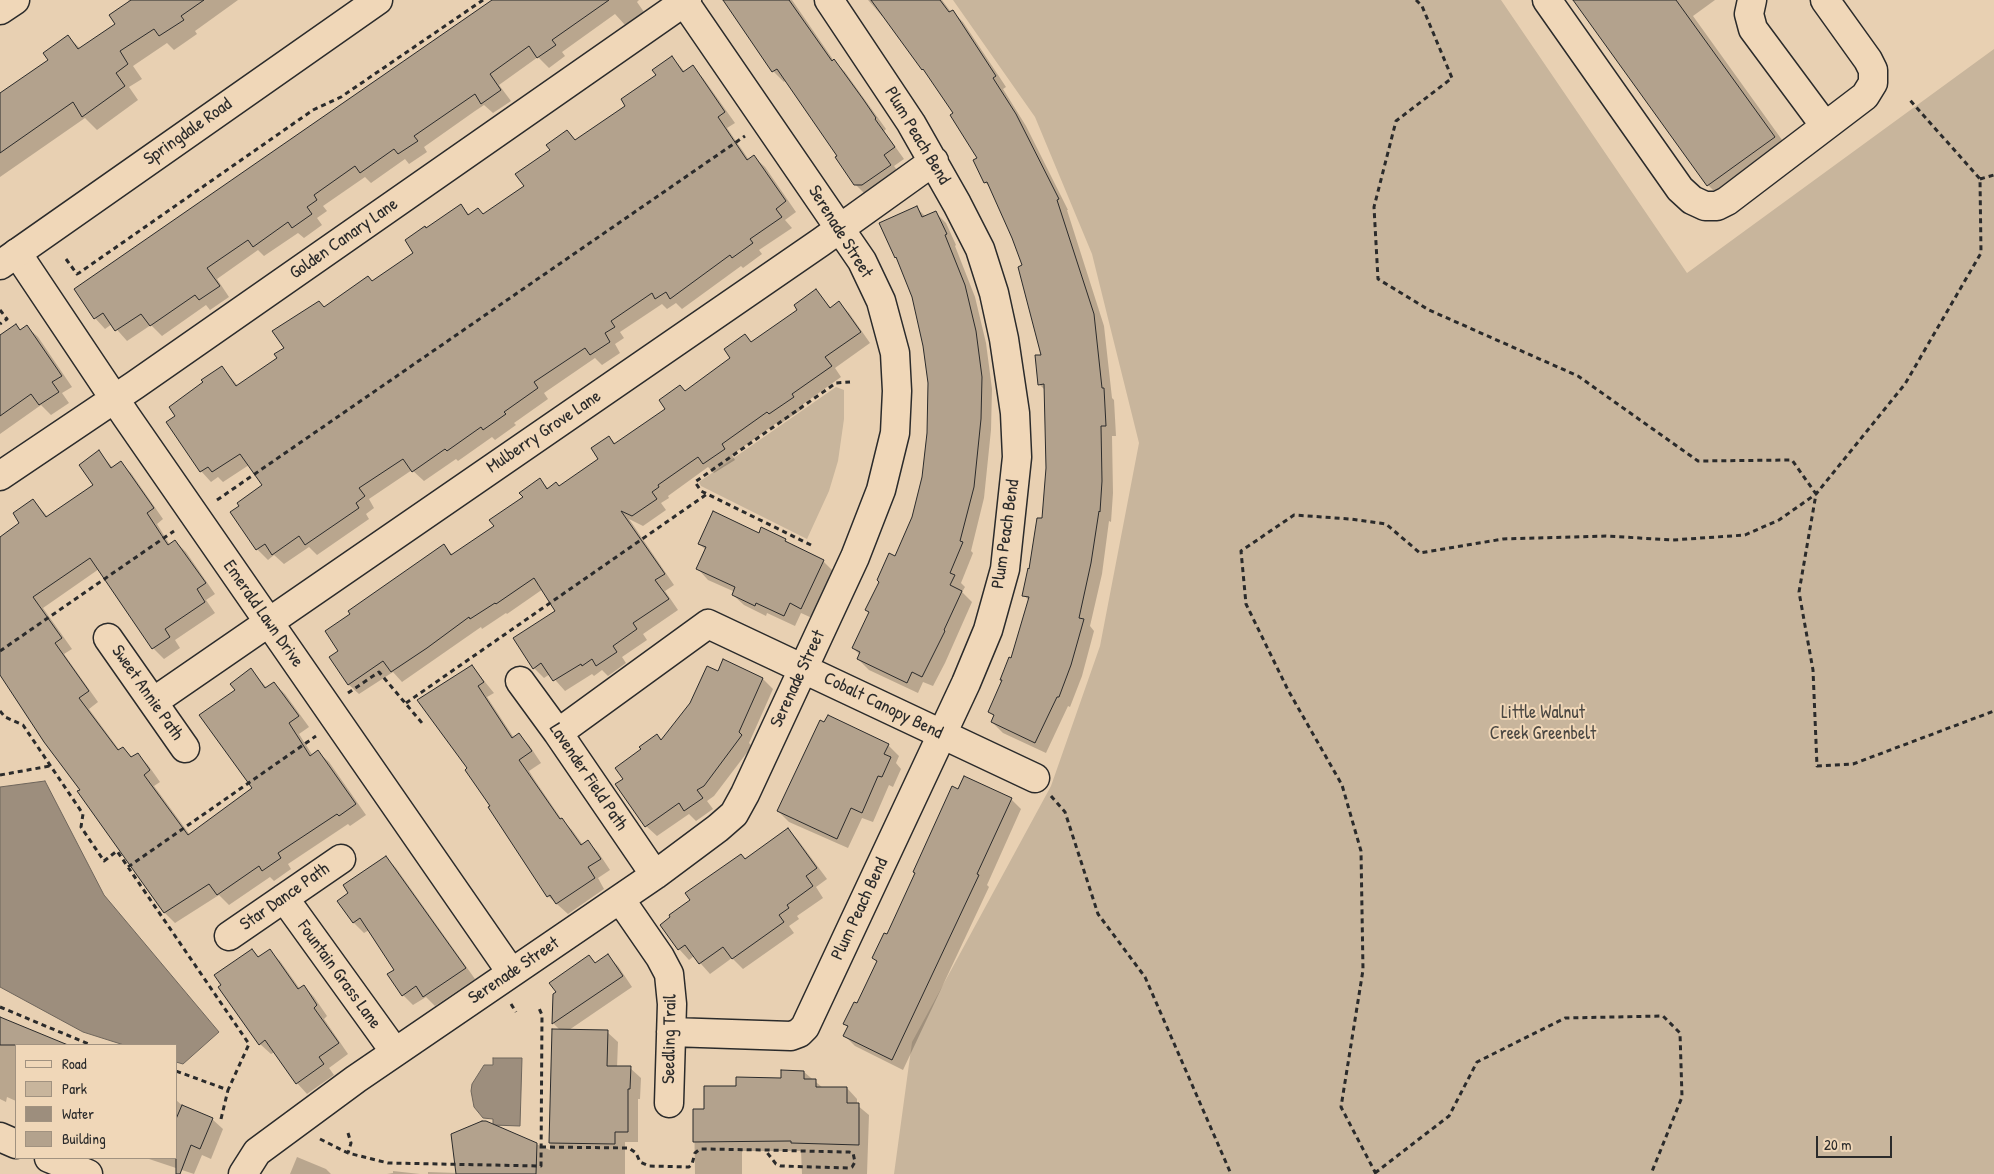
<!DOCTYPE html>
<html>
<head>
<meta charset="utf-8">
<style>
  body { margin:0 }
  #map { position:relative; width:1994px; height:1174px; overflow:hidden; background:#e8d0b2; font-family:"Patrick Hand",sans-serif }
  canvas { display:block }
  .legend { position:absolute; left:15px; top:1044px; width:162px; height:115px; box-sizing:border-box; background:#f0d7b8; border:1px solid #a19280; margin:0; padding:6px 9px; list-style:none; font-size:15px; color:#2b2b2b }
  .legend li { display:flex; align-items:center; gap:10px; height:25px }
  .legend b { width:25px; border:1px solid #a19280 }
  .scale { position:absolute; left:1816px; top:1136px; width:76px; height:22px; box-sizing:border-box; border:2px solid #2b2b2b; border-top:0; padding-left:6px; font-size:15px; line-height:18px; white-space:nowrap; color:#2b2b2b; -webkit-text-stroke:4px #f0d7b8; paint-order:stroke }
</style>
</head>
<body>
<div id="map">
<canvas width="1994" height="1174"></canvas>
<ul class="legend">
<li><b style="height:6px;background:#f0d7b8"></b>Road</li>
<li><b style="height:14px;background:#c8b59c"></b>Park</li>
<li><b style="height:14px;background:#9d8e7d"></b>Water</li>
<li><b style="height:14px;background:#b3a28d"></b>Building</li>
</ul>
<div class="scale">20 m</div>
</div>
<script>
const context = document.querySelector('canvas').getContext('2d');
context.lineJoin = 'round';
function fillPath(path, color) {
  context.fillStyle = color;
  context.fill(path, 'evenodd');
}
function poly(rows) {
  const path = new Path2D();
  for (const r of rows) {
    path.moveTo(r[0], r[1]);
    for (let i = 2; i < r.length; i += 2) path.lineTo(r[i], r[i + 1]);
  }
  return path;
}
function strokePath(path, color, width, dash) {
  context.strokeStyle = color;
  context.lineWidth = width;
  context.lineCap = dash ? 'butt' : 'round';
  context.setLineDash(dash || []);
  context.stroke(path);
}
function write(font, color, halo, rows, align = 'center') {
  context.font = font + ' "Patrick Hand",sans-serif';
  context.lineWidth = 4;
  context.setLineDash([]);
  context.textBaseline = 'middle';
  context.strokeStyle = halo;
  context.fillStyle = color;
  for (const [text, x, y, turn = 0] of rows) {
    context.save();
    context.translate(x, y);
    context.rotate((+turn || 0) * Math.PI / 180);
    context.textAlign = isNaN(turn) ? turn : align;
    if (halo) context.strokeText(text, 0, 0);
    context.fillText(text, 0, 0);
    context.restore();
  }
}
const green = poly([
  [953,0,1501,0,1687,273,1994,49,1994,1174,894,1174,912,1042,1051,786,1100,646,1139,443,1092,254,1035,117],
  [836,387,844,390,844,419,838,461,829,491,807,539,701,486,699,482]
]);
const water = poly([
  [45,781,104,895,219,1032,183,1064,176,1062,176,1045,124,1045,83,1032,0,987,0,787,45,781],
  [493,1058,522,1058,520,1126,493,1125,493,1119,483,1118,474,1107,471,1091,472,1084,484,1065,493,1065,493,1058]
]);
const shadow = poly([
  [128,0,238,0,195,31,197,34,174,50,167,43,133,66,142,79,129,87,138,100,97,130,85,118,0,177,0,95,50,60,68,37,81,49,117,24,130,2],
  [494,0,639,0,637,2,644,12,625,25,615,14,562,52,565,56,549,68,538,57,499,85,511,101,493,113,484,105,475,111,424,147,427,152,409,164,405,159,371,183,365,177,323,206,327,211,317,218,322,225,304,238,298,233,264,256,258,250,217,279,229,297,210,310,206,305,162,336,151,325,127,341,112,324,105,329,95,318],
  [737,0,792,0,834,61,845,72,873,111,886,129,884,131,904,159,894,166,901,176,866,195,855,184,838,156,786,80,784,82,773,71],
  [868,0,942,0,951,12,952,11,963,22,1006,87,1003,89,1026,126,1068,210,1067,210,1104,326,1112,398,1114,400,1116,436,1112,436,1113,493,1111,522,1109,521,1102,574,1090,626,1094,631,1082,676,1070,707,1068,706,1046,753,1003,733,992,722,995,717,989,711,1012,660,1029,601,1024,595,1043,520,1048,468,1045,390,1039,384,1042,356,1024,266,991,188,985,182,978,159,955,114,929,75,884,15,882,16],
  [1574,0,1715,0,1693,16,1795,158,1729,206,1708,185],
  [672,57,685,72,693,67,703,78,735,123,727,128,749,160,754,157,765,167,796,212,785,220,792,228,759,250,762,254,743,268,741,266,682,309,676,303,667,309,662,304,620,332,624,338,615,344,620,353,602,365,595,358,544,393,548,399,514,423,516,425,495,440,492,437,458,461,456,459,424,481,412,470,369,499,374,508,366,514,369,519,317,555,309,547,284,564,274,555,268,560,257,549,264,485,249,465,223,482,218,477,211,482,201,471,177,416,205,383,222,367,238,386,279,358,285,348,324,308,372,282,415,253,427,229,461,206,470,215,484,215,525,187,552,150,567,132,576,141,627,106,658,75],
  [917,208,926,217,936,213,946,223,956,245,955,246,975,297,986,343,992,389,991,430,984,498,971,551,973,553,961,583,965,587,962,592,972,602,945,663,933,686,923,682,918,693,869,670,858,659,860,655,853,648,870,613,867,610,896,557,913,518,924,477,928,433,929,383,924,346,913,296,899,260,880,224],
  [816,291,831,308,839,303,849,313,870,343,835,368,841,377,802,405,804,408,780,424,778,422,732,455,735,460,714,473,708,467,668,496,669,498,661,503,666,510,643,526,629,519,674,585,665,591,678,610,643,634,647,640,622,657,626,663,608,676,602,670,594,676,592,674,565,691,550,674,544,678,534,668,557,611,543,589,507,614,506,613,482,629,481,627,402,682,393,672,359,694,348,684,340,651,352,614,444,546,453,555,495,526,540,480,549,489,560,487,600,459,609,437,616,444,667,409,686,392,732,358,745,335,752,343,799,310],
  [15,325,21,331,27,327,38,337,72,387,62,393,69,403,51,415,41,405,0,434,0,336],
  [99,452,113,468,120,463,131,473,163,519,157,524,170,545,175,541,186,552,215,594,206,600,215,613,175,640,180,648,164,659,153,648,99,569,43,608,72,649,64,654,98,702,89,709,120,751,123,748,133,758,137,754,148,765,160,782,154,786,190,835,254,789,236,690,251,670,267,688,274,683,285,694,309,727,299,734,313,756,318,752,329,762,366,815,350,826,348,824,288,864,291,869,274,881,270,877,229,905,219,895,175,923,165,913,79,792,82,790,0,674,0,538,21,524,33,500,48,517,94,486],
  [759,534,785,540,792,546,823,561,833,571,812,618,801,613,795,626,767,613,766,616,744,605,733,595,735,592,708,580,698,569,706,550,699,544],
  [724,661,763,679,773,689,749,743,752,746,714,796,707,801,713,809,696,821,689,814,657,836,646,826,624,780,642,750,657,736,662,741,719,672],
  [472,666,494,693,487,697,514,738,519,735,529,745,541,763,529,771,536,782,562,820,572,830,583,845,588,842,598,852,610,870,598,878,604,889,568,914,548,896,469,769],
  [888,745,899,756,896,763,901,769,893,787,889,785,873,822,862,818,848,848,789,822,778,811],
  [959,791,1011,799,1021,809,987,885,989,887,903,1070,855,1046,845,1036,849,1028,845,1024,857,1005,877,962,873,958,887,936],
  [788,829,798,840,827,879,816,887,823,898,797,916,799,919,789,926,794,933,743,969,732,958,710,974,694,956,689,960,679,949,745,860],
  [386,857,396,868,475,979,435,1006,426,997,413,1005,403,995,396,970,369,930,364,933,353,922],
  [252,950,259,958,269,951,280,961,300,989,304,986,314,997,327,1016,324,1019,348,1054,329,1068,334,1075,307,1094,297,1083,275,1052,271,1054,260,1044],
  [608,956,618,966,632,987,569,1030,607,1032,618,1042,617,1068,630,1068,641,1078,640,1099,638,1099,638,1142,625,1142,625,1174,428,1174,428,1172,457,1173,485,1122,550,1150,554,1030,560,1030,554,1024,554,994,589,957,596,964],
  [0,1018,66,1045,16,1045,16,1101,7,1097,6,1102,0,1099],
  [804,1072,823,1088,847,1088,857,1099,857,1105,869,1115,867,1174,802,1174,801,1151,742,1151,742,1174,695,1174,694,1111,705,1110,738,1087,782,1080],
  [176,1100,184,1107,212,1119,223,1129,211,1159,202,1155,194,1174,146,1158,176,1158],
  [297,1157,326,1169,331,1174,290,1174],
  [393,1171,420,1174,387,1174,393,1173]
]);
const building = poly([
  [131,0,204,0,181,16,184,20,159,36,154,29,120,51,128,64,116,73,125,86,82,117,73,102,0,153,0,93,48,60,43,53,68,35,78,49,115,24,109,15,131,0],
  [492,0,609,0,552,40,556,45,537,58,529,46,490,74,501,90,481,104,475,94,414,136,418,141,398,154,394,149,360,173,355,166,314,195,317,200,307,207,312,214,292,228,288,222,253,247,248,240,207,268,220,286,199,300,195,295,150,326,141,314,115,331,103,313,94,319,74,289,492,0],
  [723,0,789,0,832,61,834,59,863,99,876,118,875,119,895,147,884,155,891,165,862,185,854,185,835,157,837,156,777,69,772,72,723,0],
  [871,0,940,0,949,12,953,10,996,76,993,78,1016,114,1059,199,1057,200,1094,314,1102,388,1104,388,1106,426,1101,426,1102,481,1100,512,1099,511,1091,563,1079,618,1084,619,1071,665,1059,697,1057,697,1035,743,991,722,994,715,988,712,1002,680,1000,680,1009,657,1011,658,1029,597,1022,596,1028,568,1029,569,1037,518,1042,518,1046,468,1044,384,1038,385,1035,355,1041,355,1018,267,1022,265,1012,238,987,182,984,183,973,160,977,158,950,115,953,113,923,69,922,70,871,0],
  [1573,0,1676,0,1775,137,1707,186,1573,0],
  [672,56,683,72,693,65,725,112,718,117,747,160,754,155,786,201,776,209,782,217,750,239,753,243,732,258,730,255,670,299,666,292,655,299,652,293,611,321,615,327,605,333,610,342,590,355,585,348,534,382,538,388,504,412,506,414,483,430,481,427,447,451,445,449,412,472,403,459,359,488,365,496,356,503,359,508,305,545,299,536,272,555,265,544,256,550,230,512,239,506,237,503,262,485,240,454,212,472,208,467,200,472,166,422,175,416,169,407,203,382,201,380,222,366,236,386,277,358,274,354,284,348,272,331,319,301,324,307,368,276,372,281,413,253,405,240,425,226,426,228,461,204,468,215,478,208,483,214,524,186,515,174,550,150,546,145,567,130,575,140,625,106,621,99,656,75,652,70,672,56],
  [917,206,922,217,936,211,947,234,945,235,965,285,976,331,982,377,981,419,974,487,960,541,963,542,950,573,955,575,950,585,962,591,944,630,945,631,922,677,912,672,907,683,857,659,860,652,852,648,869,612,865,610,879,582,877,580,889,553,895,556,912,517,922,477,927,433,928,383,923,346,912,297,896,257,895,258,879,223,917,206],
  [816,289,830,308,839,301,861,332,825,357,832,366,792,394,794,397,769,414,767,412,722,444,725,449,703,464,698,457,658,485,659,487,652,492,657,499,632,516,621,511,665,574,655,580,669,599,633,623,637,629,613,646,617,652,596,666,592,659,582,666,581,664,553,681,541,663,533,669,513,638,555,611,534,578,496,604,495,603,470,619,469,617,427,648,391,672,383,661,348,685,329,657,338,651,325,631,350,614,348,611,444,544,451,555,494,526,489,520,523,497,519,493,540,478,547,489,556,482,559,486,598,459,591,448,609,436,614,444,665,409,659,400,680,385,685,391,730,358,724,349,745,334,751,342,797,310,794,305,816,289],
  [16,324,20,330,27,325,62,376,52,382,59,392,39,405,31,394,0,416,0,335,16,324],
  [99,450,111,468,121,461,154,508,147,513,168,545,175,540,206,583,197,589,205,602,165,629,170,637,152,649,90,558,33,597,62,638,55,643,89,691,79,698,118,750,123,747,131,757,138,753,150,770,144,775,188,835,252,788,199,715,235,690,230,684,251,668,265,688,274,682,299,716,289,723,310,756,318,750,356,804,339,816,337,814,278,853,281,858,262,871,259,866,217,895,209,884,164,913,77,791,80,790,44,742,0,675,0,537,19,523,13,513,33,499,46,517,93,485,79,465,99,450],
  [713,511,759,533,761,527,786,539,785,541,824,560,801,609,790,603,784,616,756,603,755,606,732,595,735,587,696,569,706,547,698,544,713,511],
  [723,659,763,678,739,732,742,735,704,786,697,790,703,798,684,811,679,803,645,827,615,784,623,779,615,768,641,749,639,747,657,734,661,740,690,703,707,666,718,671,723,659],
  [472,665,484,682,478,686,512,738,519,733,532,751,519,760,526,770,560,819,562,818,581,845,588,840,601,859,588,867,595,878,556,904,550,895,547,897,488,807,490,806,465,770,467,768,417,700,472,665],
  [828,715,889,744,884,754,891,757,882,777,878,776,862,813,851,808,837,839,777,811,820,720,824,722,828,715],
  [964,776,1012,798,977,874,979,875,892,1060,843,1036,848,1026,843,1024,854,1002,857,1003,877,961,872,958,884,933,887,934,915,873,913,872,952,786,958,789,964,776],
  [788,828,817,868,806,876,813,886,787,905,789,908,779,915,784,922,732,959,723,947,699,964,685,945,678,950,660,925,670,917,669,915,690,900,685,893,741,854,745,859,788,828],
  [386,856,466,968,423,997,416,986,402,996,387,974,394,970,360,918,353,923,337,901,348,893,343,885,386,856],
  [252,949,258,957,270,949,298,989,304,985,317,1005,314,1008,339,1043,319,1057,324,1064,296,1084,265,1040,259,1045,218,987,221,985,214,975,252,949],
  [608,954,623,976,552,1024,553,994,556,992,549,983,589,955,595,963,608,954],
  [0,1017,68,1045,0,1045,0,1017],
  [552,1029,608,1030,607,1066,631,1066,630,1089,628,1089,628,1132,615,1132,615,1144,549,1143,552,1029],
  [781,1070,804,1071,804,1079,816,1079,816,1087,847,1087,847,1103,859,1103,859,1145,791,1143,791,1141,693,1142,693,1109,704,1109,704,1086,736,1086,736,1077,781,1078,781,1070],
  [182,1105,213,1118,200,1149,191,1145,180,1174,176,1174,176,1119,182,1105],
  [482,1121,486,1121,537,1143,536,1174,456,1174,451,1134,482,1121]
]);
const path = poly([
  [1416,0,1422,6,1452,78,1396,121,1374,207,1378,279,1429,310,1578,376,1698,461,1792,460,1816,494,1799,592,1813,670,1817,766,1853,764,1994,711],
  [1980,179,1994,175],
  [66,259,77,274,79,273,313,110,341,97,483,0],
  [0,310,7,319,0,324],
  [217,500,745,136],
  [811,545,701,491,695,482,836,383,850,382],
  [0,651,174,531],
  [348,693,379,672,422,723],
  [406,703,707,494],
  [0,711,5,717,23,725,83,814,81,827,104,861,117,851,249,1044,228,1090,176,1071],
  [0,775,50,766],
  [1051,796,1065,812,1098,914,1145,977,1231,1174],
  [128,867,316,736],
  [511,1004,516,1012],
  [0,1007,91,1045],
  [221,1119,228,1090],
  [348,1133,351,1143,348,1153],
  [320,1139,348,1153,388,1163,541,1166,542,1015,538,1006],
  [541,1147,629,1148,636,1153,640,1162,649,1166,689,1167,692,1164,695,1153,700,1149,703,1149,765,1150,843,1152,849,1152,853,1153,855,1162,852,1167,849,1168,781,1166,776,1164,765,1150],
  [1375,1173,1449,1116,1477,1062,1565,1018,1663,1016,1680,1033,1682,1097,1651,1174],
  [1376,1174,1341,1107,1363,970,1361,851,1342,785,1288,690,1246,604,1241,551,1294,515,1350,519,1386,524,1420,553,1503,539,1606,536,1673,540,1745,535,1779,520,1816,494,1905,384,1981,253,1980,179,1909,99]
]);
const minor = poly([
  [1547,0,1680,189,1692,200,1705,206,1717,206,1727,201,1865,96,1873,83,1873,70,1868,60,1825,0],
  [1752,0,1749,14,1753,29,1825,126],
  [0,10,15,0],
  [17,253,126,416,511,972],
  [0,476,135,385,687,0],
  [108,638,185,748],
  [520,681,558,733,655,875],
  [153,702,821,242,934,161],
  [558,733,708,624,1035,778],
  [284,898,395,1052],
  [620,899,660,957,669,974,672,1004,669,1103],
  [229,936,341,859],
  [671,1032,791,1036,799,1033,805,1027,966,683,988,630,1005,569,1017,457,1015,413,1004,339,994,293,980,249,957,204,911,123,829,0],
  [0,1137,16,1144],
  [49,1158,88,1174],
  [243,1174,257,1152,356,1079,655,875,718,828,734,814,745,794,855,557,881,490,895,433,897,391,895,353,881,301,862,261,683,0]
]);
const major = poly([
  [0,265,378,0]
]);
const streetNames = [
  ["Springdale Road",188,132,-35],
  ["Plum Peach Bend",917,136,59],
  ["Serenade Street",840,232,58],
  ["Golden Canary Lane",344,239,-35],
  ["Mulberry Grove Lane",544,432,-34],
  ["Plum Peach Bend",1006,534,-82],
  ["Emerald Lawn Drive",263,614,55],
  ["Serenade Street",798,679,-65],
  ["Sweet Annie Path",147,693,55],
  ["Cobalt Canopy Bend",883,706,26],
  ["Lavender Field Path",588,777,56],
  ["Star Dance Path",285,897,-35],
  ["Plum Peach Bend",860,909,-65],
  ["Serenade Street",514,971,-34],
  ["Fountain Grass Lane",339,975,54],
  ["Seedling Trail",670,1039,-89]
];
const parkNames = [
  ["Little Walnut",1543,713],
  ["Creek Greenbelt",1543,734]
];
fillPath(green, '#c8b59c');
fillPath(water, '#9d8e7d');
strokePath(water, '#6f665c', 1);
fillPath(shadow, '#0003');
fillPath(building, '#b3a28d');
strokePath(building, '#2b2b2b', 1);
strokePath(minor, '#2b2b2b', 31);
strokePath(major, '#2b2b2b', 31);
strokePath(path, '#2b2b2b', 3, [5, 4]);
strokePath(minor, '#f0d7b8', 28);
strokePath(major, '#f0d7b8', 28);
write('18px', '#2b2b2b', '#f0d7b8', streetNames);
write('18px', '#4a4742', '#f0d7b8', parkNames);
</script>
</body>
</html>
